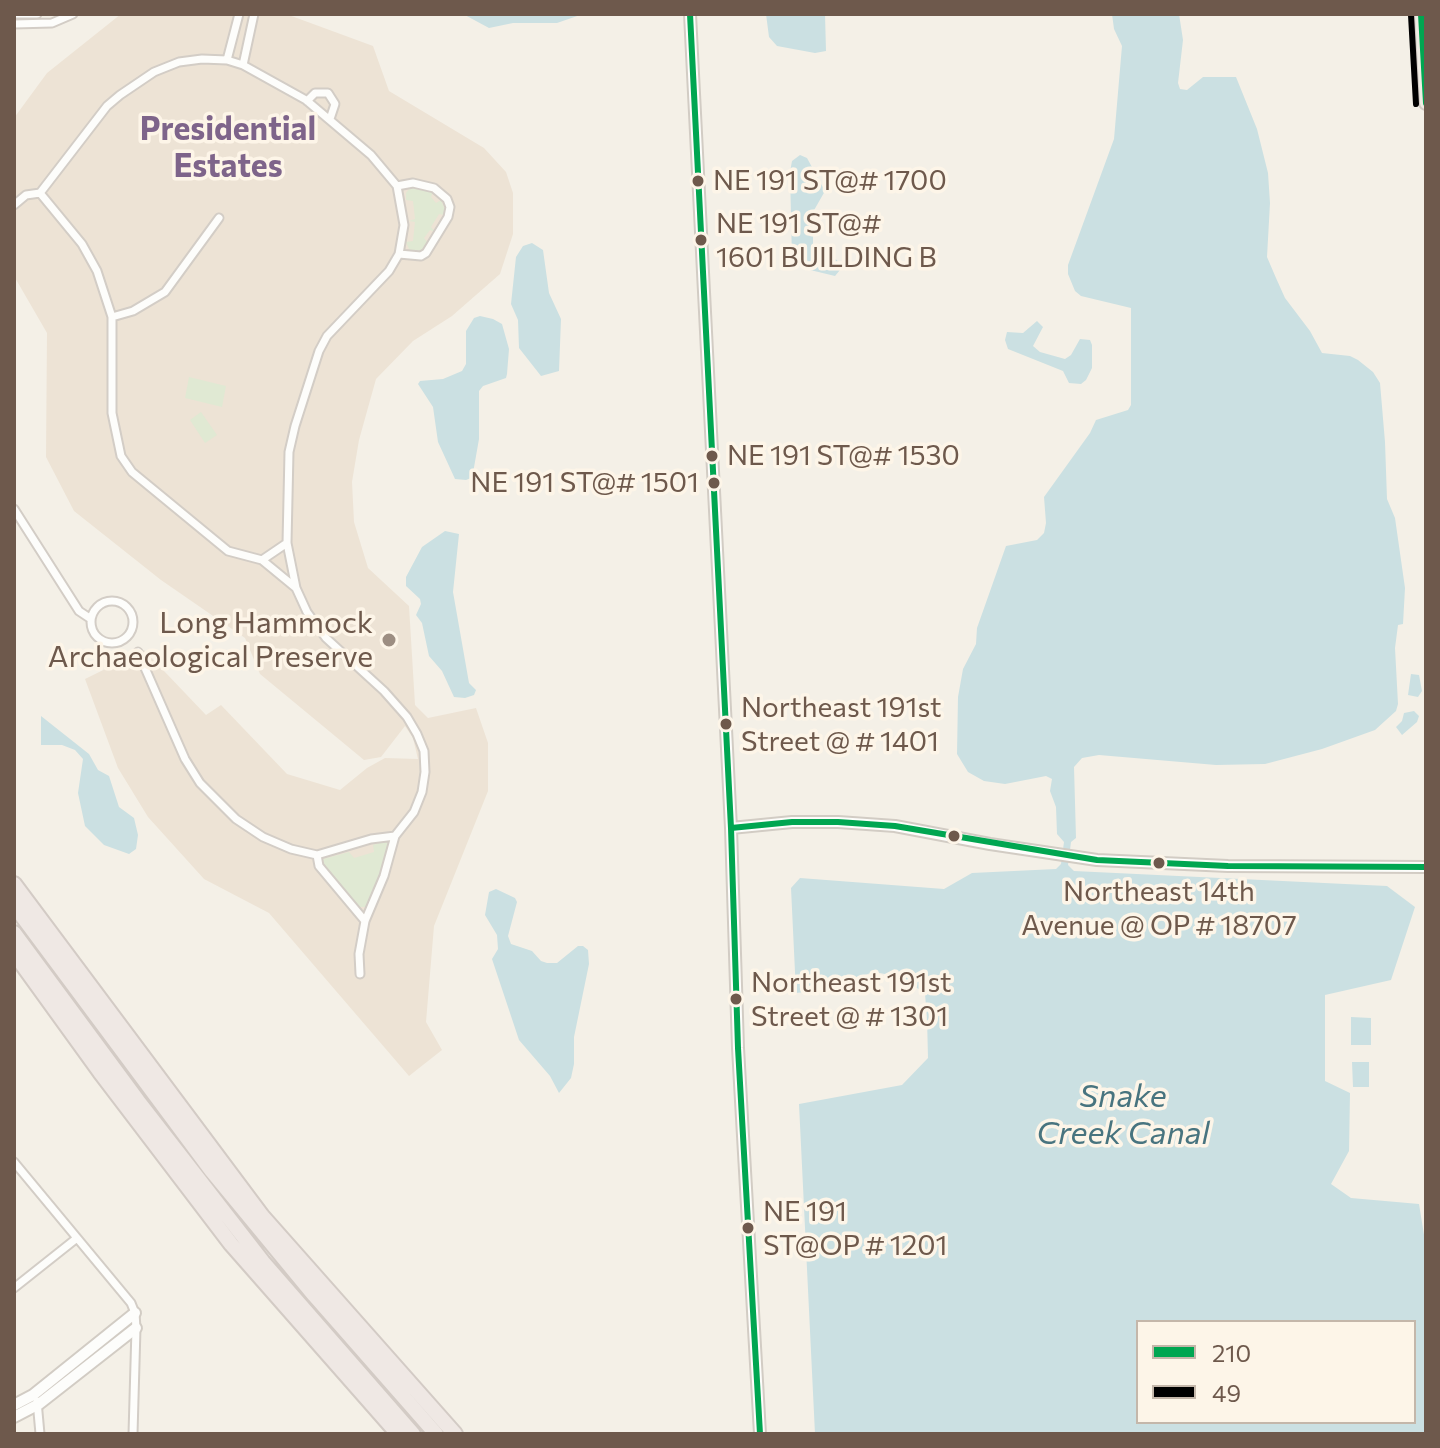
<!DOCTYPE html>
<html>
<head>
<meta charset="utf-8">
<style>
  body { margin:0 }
  #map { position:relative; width:1440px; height:1448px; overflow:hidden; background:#f4f0e7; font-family:Commissioner,sans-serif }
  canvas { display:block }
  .frame { position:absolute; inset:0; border:16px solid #6e594c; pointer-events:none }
  .legend { position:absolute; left:1136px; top:1320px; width:280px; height:104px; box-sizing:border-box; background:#fdf5e8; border:2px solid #c4b7aa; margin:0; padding:10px 14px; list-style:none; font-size:24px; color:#6e594c }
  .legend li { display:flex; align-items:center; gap:16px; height:40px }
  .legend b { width:40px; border:2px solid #c4b7aa }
</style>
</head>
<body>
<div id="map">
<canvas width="1440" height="1448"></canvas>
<div class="frame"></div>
<ul class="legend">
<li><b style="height:10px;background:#00a651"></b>210</li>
<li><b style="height:10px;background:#000"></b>49</li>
</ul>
</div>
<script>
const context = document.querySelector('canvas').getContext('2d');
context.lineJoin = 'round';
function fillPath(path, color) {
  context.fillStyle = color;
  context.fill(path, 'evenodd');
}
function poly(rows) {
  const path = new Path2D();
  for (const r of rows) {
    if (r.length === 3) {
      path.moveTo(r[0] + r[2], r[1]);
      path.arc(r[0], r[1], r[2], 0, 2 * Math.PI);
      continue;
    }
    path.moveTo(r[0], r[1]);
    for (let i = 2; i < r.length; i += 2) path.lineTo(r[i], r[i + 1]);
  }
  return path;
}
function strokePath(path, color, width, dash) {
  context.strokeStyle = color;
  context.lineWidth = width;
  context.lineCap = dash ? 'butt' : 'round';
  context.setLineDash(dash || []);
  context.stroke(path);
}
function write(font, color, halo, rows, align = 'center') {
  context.font = font + ' Commissioner,sans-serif';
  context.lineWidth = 7;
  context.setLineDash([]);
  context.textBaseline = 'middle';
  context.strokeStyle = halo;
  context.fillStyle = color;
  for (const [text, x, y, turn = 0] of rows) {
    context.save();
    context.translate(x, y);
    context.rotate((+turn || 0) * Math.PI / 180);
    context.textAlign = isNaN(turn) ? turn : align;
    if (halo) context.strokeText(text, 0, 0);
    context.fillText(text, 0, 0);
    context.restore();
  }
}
const residential = poly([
  [121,14,286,14,373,46,389,91,484,148,506,172,513,193,513,234,500,274,452,316,413,341,376,379,359,440,352,482,354,522,368,568,409,606,415,705,428,718,476,708,488,743,488,791,434,926,426,1022,442,1050,409,1076,269,913,204,879,148,817,118,768,85,679,144,650,206,715,221,705,287,774,340,790,367,768,385,758,418,759,413,738,405,726,381,757,364,760,260,674,245,638,161,580,74,511,46,457,47,333,14,276,14,118,47,73]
]);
const green = poly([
  [416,187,433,192,431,197,436,203,441,200,445,210,444,215,439,214,431,227,435,232,430,230,424,238,428,243,419,253,410,251,406,242,413,241,415,222,409,221,415,219,413,201,406,200,406,193,410,188],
  [189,377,226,386,222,407,185,398],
  [201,412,217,435,205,443,190,420],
  [385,841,389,844,389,848,378,884,367,907,359,907,324,864,323,859,349,852,354,858,374,852,373,845]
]);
const water = poly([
  [463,14,583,14,557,23,513,23,489,28],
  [766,14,825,14,826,51,815,53,777,46,769,37],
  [1112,14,1179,14,1183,40,1178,83,1180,89,1187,90,1203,77,1236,77,1257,129,1268,173,1270,203,1267,257,1276,278,1285,298,1310,331,1322,353,1350,356,1358,360,1373,372,1380,383,1385,442,1387,499,1395,518,1405,588,1403,624,1398,625,1395,648,1398,704,1396,711,1375,730,1322,749,1265,764,1216,765,1099,755,1082,758,1074,767,1076,838,1071,842,1068,865,1074,871,1387,886,1415,907,1391,980,1325,995,1325,1081,1350,1093,1349,1151,1331,1184,1351,1198,1419,1204,1426,1247,1426,1434,815,1434,799,1104,902,1085,928,1058,927,1018,925,994,904,978,875,972,849,979,837,988,796,993,791,888,800,878,944,889,972,873,1056,869,1061,864,1064,842,1057,834,1056,807,1050,791,1052,779,1046,776,1005,784,984,781,968,772,957,754,958,697,963,669,976,644,977,628,1006,546,1037,540,1044,533,1046,523,1044,497,1090,433,1096,420,1128,410,1131,405,1131,308,1081,296,1075,291,1068,274,1068,265,1114,139,1122,46,1114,29],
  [1138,1322,1414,1322,1414,1422,1138,1422],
  [800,155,807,158,825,191,813,212,813,244,818,253,837,260,840,270,835,276,806,269,796,265,792,259,790,172,792,161],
  [532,243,543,250,549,293,561,319,559,371,541,376,519,348,518,320,511,304,516,257,523,246],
  [480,316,493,319,502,324,509,349,507,374,506,378,483,386,479,391,479,439,473,473,471,478,466,480,455,479,438,442,433,407,418,384,420,381,443,379,462,371,466,364,466,331,474,318],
  [1037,321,1043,327,1033,346,1040,352,1065,359,1071,355,1080,339,1090,340,1092,345,1092,368,1086,380,1081,384,1069,383,1063,371,1008,349,1005,340,1007,332,1023,333],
  [445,531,459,534,453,592,469,683,476,690,474,695,465,698,454,697,442,671,429,656,422,623,416,615,421,604,420,599,406,586,406,577,422,547],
  [1411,674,1419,675,1422,691,1418,697,1408,695],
  [1414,711,1419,716,1417,722,1402,735,1396,727,1402,721,1404,713],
  [41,716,89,754,98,770,109,776,119,807,134,818,138,835,136,849,129,854,104,845,85,826,78,793,83,759,75,750,62,745,41,745],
  [496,889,515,898,517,902,508,936,511,944,532,951,541,961,547,963,557,963,578,946,583,946,588,950,589,964,574,1037,574,1064,571,1078,559,1093,550,1076,519,1040,492,959,498,949,497,935,485,915,489,892],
  [1351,1017,1371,1018,1371,1045,1351,1045],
  [1352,1062,1369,1062,1369,1087,1353,1087]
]);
const street = poly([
  [14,14,37,14],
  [14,24,52,23,73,14],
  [227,60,239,14],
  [243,65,254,14],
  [307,101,315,93,328,93,335,104,330,119],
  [397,186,413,183,434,188,447,199,450,207,448,217,426,253,421,256,399,254],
  [40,193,107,106,120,95,154,72,179,62,202,59,227,60,243,65,306,100,371,155,397,186,404,225,399,254,389,271,327,336,319,351,295,426,289,452,287,543,296,588],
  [40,193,82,244,97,271,112,317,112,413,121,456,132,472,228,551,262,560,287,543],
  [14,205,26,195,40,193],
  [112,317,133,311,165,292,219,218],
  [14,509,79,611,91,619],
  [262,560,296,588,307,612,326,638,384,691,407,717,417,734,424,751,425,772,422,792,414,812,395,836,384,876,365,921,359,954,360,974],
  [112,622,21],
  [138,652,185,759,200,783,236,819,263,837,291,849,317,855,371,839,395,836],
  [317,855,319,866,365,921],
  [14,1162,131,1303,135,1313,136,1328,133,1434],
  [14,1288,77,1238],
  [37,1401,40,1434]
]);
const secondary = poly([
  [690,14,731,828,738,1048,760,1434],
  [731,828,792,822,838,822,895,826,990,844,1097,860,1228,866,1426,867],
  [14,1405,33,1395,135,1313],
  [14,1417,39,1404,136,1328]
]);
const primary = poly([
  [1421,14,1426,103]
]);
const highway = poly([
  [14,884,262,1216,455,1434],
  [14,905,211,1170,314,1295,436,1434],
  [14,933,138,1101,263,1262,413,1434],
  [14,953,100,1072,231,1244,398,1434]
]);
const bus1 = poly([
  [690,14,731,828,738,1048,760,1434],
  [1421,14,1426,103],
  [731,828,792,822,838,822,895,826,1097,860,1228,866,1426,867]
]);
const bus2 = poly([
  [1411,15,1416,104]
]);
const markers = [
  [698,181,7,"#6e594c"],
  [701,240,7,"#6e594c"],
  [712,456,7,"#6e594c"],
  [714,483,7,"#6e594c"],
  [389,640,8,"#9d8e82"],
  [726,724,7,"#6e594c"],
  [954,836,7,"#6e594c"],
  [1159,863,7,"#6e594c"],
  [736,999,7,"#6e594c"],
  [748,1228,7,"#6e594c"]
];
const busNames = [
  ["NE 191 ST@# 1700",713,181],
  ["NE 191 ST@#",716,224],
  ["1601 BUILDING B",716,258],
  ["NE 191 ST@# 1530",727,456],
  ["NE 191 ST@# 1501",699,483,"right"],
  ["Northeast 191st",741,708],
  ["Street @ # 1401",741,742],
  ["Northeast 14th",1159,892,"center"],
  ["Avenue @ OP # 18707",1159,926,"center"],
  ["Northeast 191st",751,983],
  ["Street @ # 1301",751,1017],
  ["NE 191",763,1212],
  ["ST@OP # 1201",763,1246]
];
const poiNames = [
  ["Long Hammock",373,623],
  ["Archaeological Preserve",373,657]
];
const neighbourhoodNames = [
  ["Presidential",228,129],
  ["Estates",228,166]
];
const waterNames = [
  ["Snake",1123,1096],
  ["Creek Canal",1123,1133]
];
fillPath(residential, '#ede3d5');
fillPath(green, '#e0e9d3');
fillPath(water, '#cbe0e2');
strokePath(street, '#d3cdc6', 11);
strokePath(secondary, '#d2ccc4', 14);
strokePath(primary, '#d3cbc5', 16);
strokePath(highway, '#d3cbc5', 18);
strokePath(street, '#fdfdfb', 7);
strokePath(secondary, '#fdfdfb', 10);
strokePath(primary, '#f0ece4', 12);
strokePath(highway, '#efe8e4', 14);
strokePath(bus1, '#00a651', 6);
strokePath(bus2, '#000', 6);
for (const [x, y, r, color] of markers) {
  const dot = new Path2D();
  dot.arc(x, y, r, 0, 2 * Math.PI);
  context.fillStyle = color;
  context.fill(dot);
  strokePath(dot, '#fdf5e8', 3);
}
write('28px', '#6e594c', '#fdf5e8', busNames, 'left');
write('30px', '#6e594c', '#fdf5e8', poiNames, 'right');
write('bold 32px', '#7e648a', '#fdf5e8', neighbourhoodNames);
write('italic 32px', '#48747f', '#fdf5e8', waterNames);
</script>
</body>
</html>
